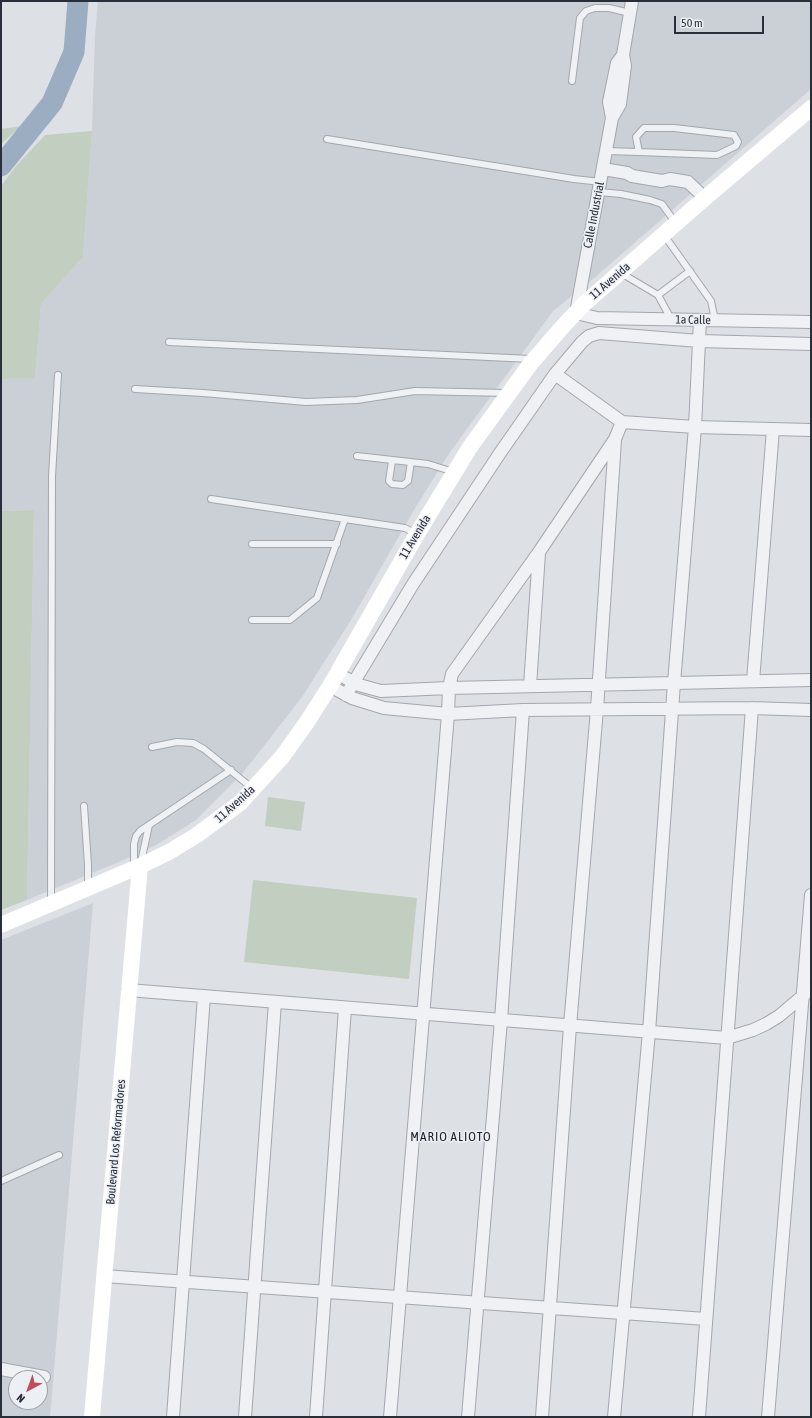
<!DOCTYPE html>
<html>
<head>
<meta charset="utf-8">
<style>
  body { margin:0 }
  #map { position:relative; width:812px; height:1418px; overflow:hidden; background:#dde0e5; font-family:"Asap Condensed",sans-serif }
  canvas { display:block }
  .frame { position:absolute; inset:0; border:2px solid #282e3a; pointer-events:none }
  .north { position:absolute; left:8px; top:1370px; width:40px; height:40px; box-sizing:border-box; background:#eceff3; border:1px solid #9ea2a9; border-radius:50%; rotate:221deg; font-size:11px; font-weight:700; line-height:16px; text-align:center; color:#282e3a }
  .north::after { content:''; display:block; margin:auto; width:14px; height:18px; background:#be4e5d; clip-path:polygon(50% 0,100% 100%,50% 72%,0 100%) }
  .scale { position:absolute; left:674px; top:16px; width:90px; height:18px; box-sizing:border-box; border:2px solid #282e3a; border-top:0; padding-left:5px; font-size:12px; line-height:14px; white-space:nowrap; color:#282e3a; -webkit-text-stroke:3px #eceff3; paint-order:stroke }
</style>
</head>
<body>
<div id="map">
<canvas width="812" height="1418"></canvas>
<div class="frame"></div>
<div class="north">N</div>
<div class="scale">50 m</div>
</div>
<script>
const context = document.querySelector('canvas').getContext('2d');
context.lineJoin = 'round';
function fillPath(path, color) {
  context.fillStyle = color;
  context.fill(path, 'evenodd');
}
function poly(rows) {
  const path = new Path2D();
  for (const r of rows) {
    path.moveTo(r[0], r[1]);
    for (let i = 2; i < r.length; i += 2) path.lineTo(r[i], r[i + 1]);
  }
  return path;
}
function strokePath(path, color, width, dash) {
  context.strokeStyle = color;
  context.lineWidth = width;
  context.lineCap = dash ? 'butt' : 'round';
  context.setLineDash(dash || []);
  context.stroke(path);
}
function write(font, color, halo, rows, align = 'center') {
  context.font = font + ' "Asap Condensed",sans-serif';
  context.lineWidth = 3;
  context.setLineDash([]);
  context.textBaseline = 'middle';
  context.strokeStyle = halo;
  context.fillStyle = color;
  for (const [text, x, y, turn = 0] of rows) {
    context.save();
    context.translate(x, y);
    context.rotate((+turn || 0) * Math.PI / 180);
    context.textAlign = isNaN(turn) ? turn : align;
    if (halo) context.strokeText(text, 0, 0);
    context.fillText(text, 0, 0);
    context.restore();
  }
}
const built = poly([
  [98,1,811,1,811,89,594,278,553,311,448,455,414,510,351,620,302,697,242,774,196,820,156,845,121,861,27,900,34,510,1,511,1,379,35,378,41,304,83,257,92,131,95,36],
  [93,903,50,1417,1,1417,1,940],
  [16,1378,40,1378,40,1402,16,1402]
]);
const green = poly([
  [22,126,4,141,1,144,1,129],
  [92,131,83,257,41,304,35,378,1,379,1,186,16,166,45,135],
  [34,510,27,900,1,910,1,511],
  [268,797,305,802,301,831,265,826],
  [253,880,417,898,409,979,244,962]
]);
const river = poly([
  [1,166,52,103,74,52,78,1]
]);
const lane = poly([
  [572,81,580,18,586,11,595,8,609,8,630,13],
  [327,139,574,179,601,182],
  [606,151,639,152,717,155,736,146,738,142,734,135,674,128,644,128,636,137,639,152],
  [599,192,621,194,650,200,662,204,675,222],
  [664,235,711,301,715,320],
  [621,273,658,295,671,319],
  [658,295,690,271],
  [169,342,531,359],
  [135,389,203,393,306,402,357,400,415,391,507,393],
  [357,456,428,464,454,472],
  [392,461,389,481,392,484,403,485,408,481,411,462],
  [211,499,405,528,417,534],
  [252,544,337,544],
  [252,620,290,620,317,598,345,519],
  [152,747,177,742,193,743,204,749,252,788],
  [84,806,88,865,88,887],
  [141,862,149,825],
  [134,867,134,844,136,836,140,831,231,770],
  [51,903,52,476,58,375],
  [1,1181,59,1155]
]);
const street = poly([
  [623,55,617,63,609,102,612,118,576,313,597,318,811,322],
  [612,118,620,104,625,66,623,55,632,1],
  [603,169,627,173,632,176,662,181,670,179,688,182,705,198],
  [555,374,622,422,695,427,811,430],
  [336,673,359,685,381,691,449,688,811,680],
  [753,681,773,429],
  [330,686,352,698,384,708,448,714,523,710,752,708,811,710],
  [530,686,539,553],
  [346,695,413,584,500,453,555,374,582,342,589,336,599,333,699,341,811,344],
  [128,990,727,1038,753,1030,766,1024,779,1016,811,989],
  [104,1276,706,1319],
  [1,1369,44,1377],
  [173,1417,204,996],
  [245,1417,275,1002],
  [316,1417,345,1008],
  [390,1417,448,714,449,688,452,674,539,552,615,439,622,422],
  [468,1417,501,1020,523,710],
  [542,1417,570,1026,597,709,615,440],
  [614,1417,649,1032,674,683,695,427,700,320],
  [699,1417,752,708],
  [768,1417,811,895]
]);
const secondary = poly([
  [1,925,140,866,169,852,197,835,240,803,282,757,307,722,330,686,417,534,470,447,531,363,565,324,584,304,705,198,811,108],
  [92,1417,140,866]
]);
const streetNames = [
  ["Calle Industrial",594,215,-79],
  ["11 Avenida",610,281,-41],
  ["1a Calle",693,320,1],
  ["11 Avenida",415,537,-59],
  ["11 Avenida",235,804,-42],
  ["Boulevard Los Reformadores",116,1142,-85]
];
const neighbourhoodNames = [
  ["MARIO ALIOTO",451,1137]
];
fillPath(built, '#cbcfd6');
fillPath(green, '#c2cebf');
strokePath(river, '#9badc1', 21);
strokePath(lane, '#a3a7ae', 8);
strokePath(street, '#a3a7ae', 14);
strokePath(lane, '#eff1f4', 6);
strokePath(street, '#eff1f4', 12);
strokePath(secondary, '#fff', 16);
write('12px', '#282e3a', '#eceff3', streetNames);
context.letterSpacing = '1px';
write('13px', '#1a1f2a', '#eceff3', neighbourhoodNames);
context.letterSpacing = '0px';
</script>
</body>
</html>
